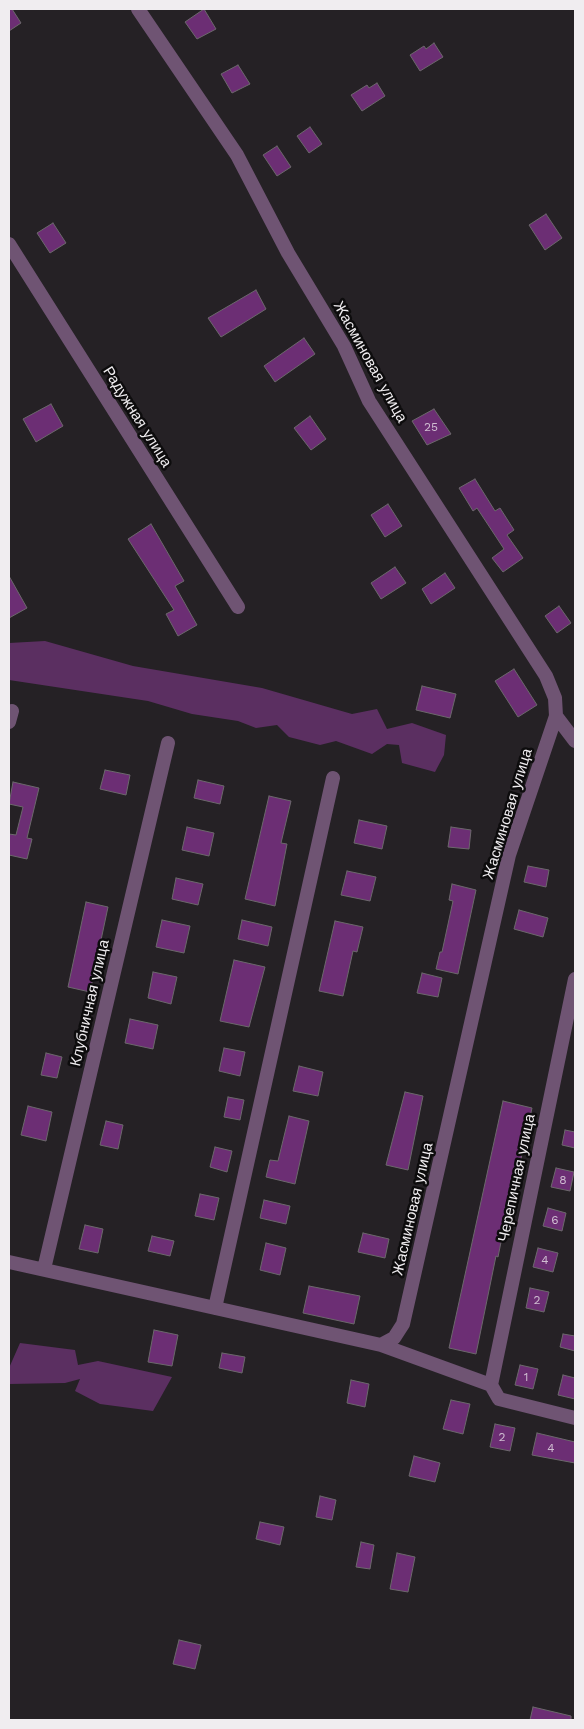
<!DOCTYPE html>
<html>
<head>
<meta charset="utf-8">
<style>
  body { margin:0 }
  #map { position:relative; width:584px; height:1729px; overflow:hidden; background:#252125; font-family:"Work Sans",sans-serif }
  canvas { display:block }
  .frame { position:absolute; inset:0; border:10px solid #f0edf0; pointer-events:none }
</style>
</head>
<body>
<div id="map">
<canvas width="584" height="1729"></canvas>
<div class="frame"></div>
</div>
<script>
const context = document.querySelector('canvas').getContext('2d');
context.lineJoin = 'round';
function fillPath(path, color) {
  context.fillStyle = color;
  context.fill(path, 'evenodd');
}
function poly(rows) {
  const path = new Path2D();
  for (const r of rows) {
    path.moveTo(r[0], r[1]);
    for (let i = 2; i < r.length; i += 2) path.lineTo(r[i], r[i + 1]);
  }
  return path;
}
function strokePath(path, color, width, dash) {
  context.strokeStyle = color;
  context.lineWidth = width;
  context.lineCap = dash ? 'butt' : 'round';
  context.setLineDash(dash || []);
  context.stroke(path);
}
function write(font, color, halo, rows, align = 'center') {
  context.font = font + ' "Work Sans",sans-serif';
  context.lineWidth = 5;
  context.setLineDash([]);
  context.textBaseline = 'middle';
  context.strokeStyle = halo;
  context.fillStyle = color;
  for (const [text, x, y, turn = 0] of rows) {
    context.save();
    context.translate(x, y);
    context.rotate((+turn || 0) * Math.PI / 180);
    context.textAlign = isNaN(turn) ? turn : align;
    if (halo) context.strokeText(text, 0, 0);
    context.fillText(text, 0, 0);
    context.restore();
  }
}
const green = poly([
  [45,641,133,666,262,688,352,714,377,709,387,729,412,723,446,735,444,755,435,772,402,763,399,745,387,744,372,754,336,741,320,745,289,737,277,725,256,728,238,721,192,714,148,701,9,680,9,643],
  [20,1343,75,1350,78,1365,98,1361,172,1377,153,1411,100,1404,75,1391,80,1379,65,1383,9,1384,9,1368]
]);
const building = poly([
  [9,9,12,9,21,23,9,31,9,9],
  [204,9,216,29,197,39,185,22,204,9],
  [434,43,443,57,420,71,410,55,424,46,426,49,434,43],
  [238,65,250,84,232,93,221,74,238,65],
  [377,83,385,96,362,111,351,95,367,85,369,88,377,83],
  [310,127,322,144,309,153,297,136,310,127],
  [277,146,291,167,277,176,263,155,277,146],
  [546,214,562,238,545,250,529,225,546,214],
  [53,223,66,243,50,253,37,233,53,223],
  [256,290,266,309,221,337,208,318,256,290],
  [304,338,315,354,275,382,264,366,304,338],
  [51,404,63,426,36,442,23,419,51,404],
  [434,409,451,434,427,445,412,421,434,409],
  [310,416,326,439,311,450,294,428,310,416],
  [475,479,495,511,500,508,514,530,507,535,523,558,503,572,492,558,504,549,477,508,473,511,459,488,475,479],
  [388,504,402,526,385,537,371,515,388,504],
  [151,524,184,581,175,586,197,625,178,636,166,614,174,610,128,539,151,524],
  [395,567,406,583,381,599,371,583,395,567],
  [445,573,455,588,431,604,422,589,445,573],
  [9,576,27,608,9,618,9,576],
  [559,606,571,623,557,633,545,616,559,606],
  [514,669,537,705,518,717,495,681,514,669],
  [422,686,456,694,450,718,416,710,422,686],
  [105,770,130,775,126,795,100,789,105,770],
  [198,780,224,786,220,804,194,798,198,780],
  [13,782,39,788,27,838,32,839,27,859,9,855,9,834,16,835,23,807,9,804,13,782],
  [269,796,291,801,281,843,287,844,275,906,245,899,269,796],
  [359,820,387,826,382,849,354,843,359,820],
  [187,827,214,833,209,856,182,850,187,827],
  [451,827,471,830,469,849,448,847,451,827],
  [528,866,549,870,546,887,524,882,528,866],
  [347,871,376,877,370,901,341,895,347,871],
  [176,878,203,884,198,905,172,899,176,878],
  [452,884,476,890,458,974,436,969,440,952,442,952,453,901,449,900,452,884],
  [86,902,108,907,90,992,68,987,86,902],
  [519,910,548,918,543,937,514,929,519,910],
  [162,920,190,926,184,953,156,947,162,920],
  [242,920,272,927,268,946,238,939,242,920],
  [335,921,363,927,357,952,353,951,343,996,319,991,335,921],
  [234,960,265,967,249,1027,220,1021,234,960],
  [153,972,177,977,171,1004,148,998,153,972],
  [422,973,442,978,438,997,417,993,422,973],
  [130,1019,158,1025,153,1049,125,1043,130,1019],
  [224,1048,245,1052,240,1076,219,1071,224,1048],
  [46,1053,62,1057,57,1078,41,1075,46,1053],
  [299,1066,323,1072,318,1096,293,1091,299,1066],
  [405,1092,423,1096,408,1170,386,1165,405,1092],
  [228,1097,244,1100,240,1120,224,1117,228,1097],
  [503,1101,532,1108,521,1159,518,1158,498,1257,496,1256,476,1354,449,1348,503,1101],
  [28,1106,52,1112,46,1141,21,1135,28,1106],
  [289,1116,309,1121,295,1184,266,1177,270,1160,278,1161,289,1116],
  [106,1121,123,1125,118,1149,100,1145,106,1121],
  [565,1130,575,1132,575,1148,562,1145,565,1130],
  [215,1147,232,1151,227,1172,210,1167,215,1147],
  [556,1168,574,1172,570,1191,551,1187,556,1168],
  [200,1194,219,1198,214,1220,195,1216,200,1194],
  [264,1200,290,1206,286,1224,260,1218,264,1200],
  [548,1208,566,1213,562,1231,543,1226,548,1208],
  [85,1225,103,1229,98,1253,79,1249,85,1225],
  [363,1233,389,1239,385,1258,358,1252,363,1233],
  [152,1236,174,1241,170,1256,148,1251,152,1236],
  [266,1243,286,1248,280,1275,260,1270,266,1243],
  [538,1248,558,1253,553,1272,533,1267,538,1248],
  [309,1286,360,1296,354,1324,303,1313,309,1286],
  [530,1288,549,1292,544,1312,526,1308,530,1288],
  [154,1330,178,1335,172,1366,148,1362,154,1330],
  [563,1334,575,1336,575,1351,560,1347,563,1334],
  [222,1353,245,1357,242,1373,219,1368,222,1353],
  [520,1365,538,1369,533,1389,515,1385,520,1365],
  [563,1375,575,1378,575,1399,558,1395,563,1375],
  [351,1380,369,1384,365,1407,347,1403,351,1380],
  [451,1400,470,1404,463,1434,443,1429,451,1400],
  [495,1424,515,1428,510,1451,490,1447,495,1424],
  [537,1433,575,1442,575,1463,532,1455,537,1433],
  [414,1456,440,1463,435,1482,409,1476,414,1456],
  [320,1496,336,1500,332,1520,316,1517,320,1496],
  [260,1522,284,1527,280,1545,256,1539,260,1522],
  [361,1542,374,1545,370,1569,356,1567,361,1542],
  [397,1553,415,1557,408,1592,390,1589,397,1553],
  [179,1640,201,1645,195,1669,173,1664,179,1640],
  [533,1707,571,1716,571,1720,530,1720,533,1707]
]);
const minor = poly([
  [9,244,238,607],
  [556,716,575,741],
  [9,722,12,711],
  [9,1262,381,1345,394,1338,403,1324,509,855,556,716,555,698,546,676,369,401,344,346,288,253,237,155,138,9],
  [44,1269,168,743],
  [215,1308,333,778],
  [381,1345,491,1385,499,1399,575,1418],
  [491,1385,575,979]
]);
const numberNames = [
  ["25",431,427],
  ["8",563,1180],
  ["6",555,1220],
  ["4",545,1260],
  ["2",537,1300],
  ["1",526,1377],
  ["2",502,1437],
  ["4",551,1448]
];
const streetNames = [
  ["Жасминовая улица",370,362,61],
  ["Радужная улица",137,417,58],
  ["Жасминовая улица",508,814,-73],
  ["Клубничная улица",90,1003,-77],
  ["Черепичная улица",517,1178,-78],
  ["Жасминовая улица",413,1209,-77]
];
fillPath(green, '#5b2f61');
fillPath(building, '#6c2e74');
strokePath(building, '#6c686c', 1);
strokePath(minor, '#6f5473', 14);
write('12px', '#cfbdd1', null, numberNames);
write('15px', '#f0edf0', '#0d0c0d', streetNames);
</script>
</body>
</html>
